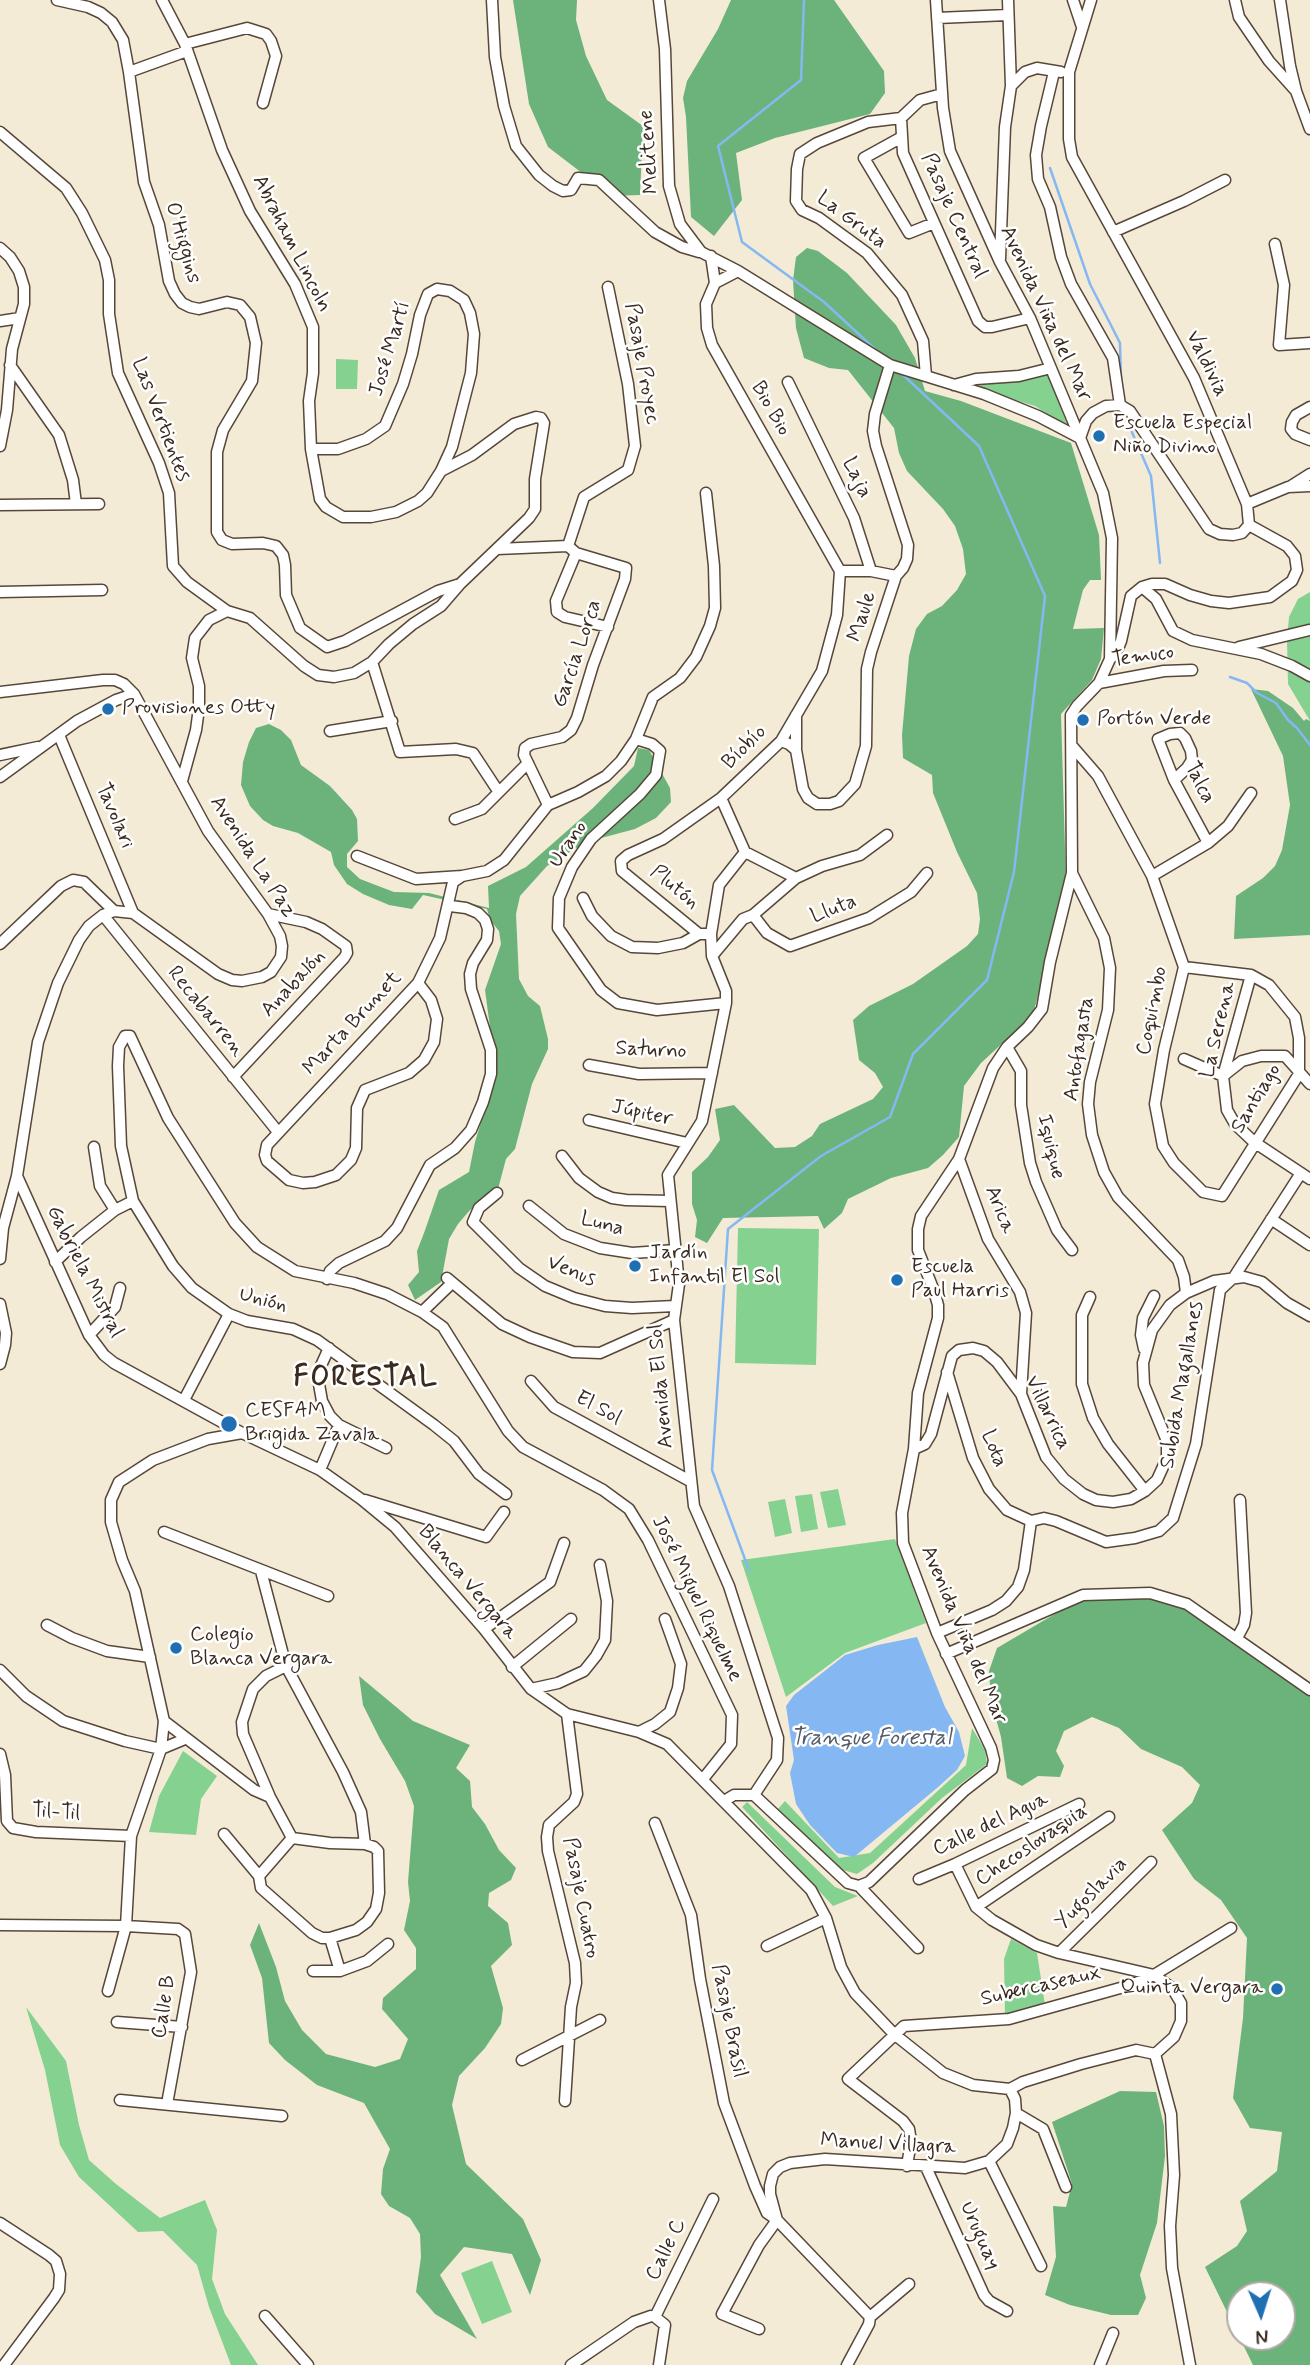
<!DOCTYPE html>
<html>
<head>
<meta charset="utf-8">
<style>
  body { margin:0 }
  #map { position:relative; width:1310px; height:2365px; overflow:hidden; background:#f4ebd6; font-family:Mynerve,sans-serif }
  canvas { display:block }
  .north { position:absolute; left:1226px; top:2281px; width:70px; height:70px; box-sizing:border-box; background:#fff; border:2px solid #b1aaa5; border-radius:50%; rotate:177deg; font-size:19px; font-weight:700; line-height:28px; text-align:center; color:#3b2a1e }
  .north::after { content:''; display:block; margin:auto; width:24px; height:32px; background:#1f6fb2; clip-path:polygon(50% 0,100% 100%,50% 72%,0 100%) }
</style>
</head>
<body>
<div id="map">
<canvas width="1310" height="2365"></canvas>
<div class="north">N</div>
</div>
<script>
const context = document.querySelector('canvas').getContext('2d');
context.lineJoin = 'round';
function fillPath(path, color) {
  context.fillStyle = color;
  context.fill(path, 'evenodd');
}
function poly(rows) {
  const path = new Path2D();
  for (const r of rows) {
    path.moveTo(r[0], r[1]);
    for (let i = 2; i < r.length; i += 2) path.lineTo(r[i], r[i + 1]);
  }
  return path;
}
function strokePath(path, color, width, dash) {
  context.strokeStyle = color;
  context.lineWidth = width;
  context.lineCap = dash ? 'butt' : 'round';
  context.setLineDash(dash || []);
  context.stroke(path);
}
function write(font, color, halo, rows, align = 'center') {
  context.font = font + ' Mynerve,sans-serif';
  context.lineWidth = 5;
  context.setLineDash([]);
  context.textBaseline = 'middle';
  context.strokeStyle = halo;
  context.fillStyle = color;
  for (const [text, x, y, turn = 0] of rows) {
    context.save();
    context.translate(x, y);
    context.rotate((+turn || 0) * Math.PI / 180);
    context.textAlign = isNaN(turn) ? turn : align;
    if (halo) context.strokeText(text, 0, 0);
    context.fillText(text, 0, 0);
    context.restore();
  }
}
const green = poly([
  [336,359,358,360,357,389,336,389],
  [1048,374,1068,427,1035,406,971,387],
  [1310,592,1310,721,1288,684,1287,640,1289,617,1298,599],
  [738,1228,819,1229,816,1365,735,1363],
  [838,1489,846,1525,828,1528,820,1492],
  [812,1494,818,1529,801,1532,795,1496],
  [785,1499,792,1533,775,1537,768,1502],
  [895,1539,926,1623,845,1653,786,1697,741,1560],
  [972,1728,985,1750,987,1764,942,1798,873,1863,857,1874,843,1870,778,1809,785,1801,839,1858,870,1853,966,1765],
  [183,1751,217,1776,201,1799,196,1835,149,1832,159,1796],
  [747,1802,835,1887,858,1896,833,1906,742,1807],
  [1011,1939,1037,1953,1045,2005,1005,2015,1004,1959],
  [26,2007,66,2061,79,2125,89,2160,116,2184,160,2218,205,2200,217,2230,212,2279,225,2314,258,2365,231,2365,209,2307,197,2265,163,2231,138,2232,79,2177,60,2145,45,2070],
  [492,2261,512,2312,482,2324,461,2273]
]);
const forest = poly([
  [513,0,577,0,576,20,586,56,607,100,643,126,640,195,612,196,548,147,529,104],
  [731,0,834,0,884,71,885,93,870,114,775,138,736,153,742,200,714,236,691,217,686,117,683,98,687,81,718,29],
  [807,248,818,251,847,273,896,325,915,358,925,391,961,401,1071,443,1099,535,1101,580,1090,580,1083,590,1073,629,1104,628,1101,659,1092,680,1061,714,1066,882,1033,1015,981,1063,964,1086,959,1137,943,1155,928,1168,891,1178,848,1199,842,1213,824,1229,818,1216,723,1218,707,1243,695,1237,697,1220,692,1204,692,1172,708,1157,720,1140,715,1109,734,1105,775,1148,795,1147,812,1136,820,1124,873,1099,883,1087,875,1073,859,1060,853,1020,869,1006,913,984,967,946,978,934,980,919,977,893,957,852,933,793,932,775,903,758,902,735,909,656,916,629,927,614,942,606,957,590,966,574,963,549,955,526,943,509,907,471,899,453,894,428,848,370,829,368,804,358,796,328,793,280,796,257],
  [1251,689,1268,691,1293,708,1304,721,1306,719,1310,721,1310,935,1234,939,1236,896,1263,878,1275,866,1282,850,1290,805,1283,756],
  [269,724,281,730,291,740,301,765,330,786,352,810,357,819,358,841,347,854,347,867,360,879,394,892,429,893,489,908,488,886,526,867,593,808,634,766,638,748,649,750,670,788,671,802,656,818,635,829,586,842,547,866,520,896,516,914,519,979,528,996,540,1006,548,1039,548,1049,532,1084,515,1149,506,1159,498,1189,470,1210,458,1224,449,1239,441,1282,415,1300,408,1285,419,1272,417,1251,424,1233,439,1190,469,1172,475,1142,496,1072,485,990,501,944,499,931,490,920,487,909,423,895,412,909,389,905,363,894,347,884,334,865,331,852,298,833,273,826,263,820,250,806,241,785,243,762,249,742,256,728],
  [1150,1597,1183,1606,1310,1696,1310,2365,1253,2365,1205,2267,1237,2246,1247,2231,1240,2201,1277,2171,1282,2132,1250,2128,1233,2098,1243,2018,1247,1938,1221,1900,1194,1879,1162,1830,1192,1803,1200,1785,1182,1767,1141,1749,1119,1728,1092,1717,1064,1731,1056,1751,1064,1766,1060,1777,1038,1776,1022,1786,1007,1778,1001,1737,991,1700,989,1671,997,1648,1082,1598],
  [1240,2295,1282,2295,1282,2337,1240,2337],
  [359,1676,413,1721,470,1745,456,1768,470,1781,472,1807,485,1824,499,1850,516,1868,511,1880,489,1893,488,1906,508,1923,512,1945,491,1966,503,2008,501,2024,485,2048,459,2076,452,2105,466,2164,523,2219,541,2260,530,2295,512,2254,464,2247,440,2275,477,2339,435,2314,416,2292,421,2257,420,2234,410,2218,389,2206,381,2194,383,2169,390,2149,364,2103,317,2085,285,2060,269,2043,262,1978,250,1945,259,1923,276,1967,285,2001,302,2030,326,2054,375,2067,400,2059,408,2039,382,2009,383,1998,416,1969,416,1948,404,1930,410,1901,408,1882,414,1806,405,1781,380,1739,363,1705],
  [1120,2091,1156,2092,1164,2126,1165,2156,1157,2223,1140,2275,1146,2298,1138,2315,1111,2315,1070,2305,1045,2295,1056,2257,1053,2206,1066,2207,1072,2184,1052,2122]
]);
const water = poly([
  [917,1637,945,1707,959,1732,965,1756,957,1770,937,1788,854,1857,837,1853,810,1825,796,1804,790,1773,794,1760,786,1706,794,1695,845,1655,878,1645]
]);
const stream = poly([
  [804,0,801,80,718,146,742,242,824,302,877,351],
  [1050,168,1090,284,1120,343,1121,378],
  [1128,415,1131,430,1151,476,1160,563],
  [1230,677,1247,683,1257,693,1276,703,1288,720,1297,728,1310,745],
  [749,1570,712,1470,728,1229,821,1156,890,1117,913,1054,987,980,1014,872,1045,596,979,446,900,372]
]);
const minor = poly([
  [57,0,88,7,101,13,112,22,123,40,129,72,144,182,159,225,169,281,175,294,182,303,190,307,199,309,227,302,240,305,250,317,256,343,252,381,223,430,217,452,217,532,222,540,232,544,263,543,276,546,283,555,285,565,286,595,300,628,327,647,345,641,438,591,460,584],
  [162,0,185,44,222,150,250,211,295,284,313,327,313,373,309,401,311,449,320,499,326,507,343,517,371,517,396,512,418,501,427,493,441,471,452,447,471,373,474,334,470,313,464,300,450,291,437,289,428,294,420,315,412,354,403,384,385,426,366,439,338,449,311,449],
  [492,0,495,57,504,106,516,146,539,175,553,186,563,191,571,190,578,178,599,180,655,232,682,247,699,252],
  [659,0,665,49,669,186,680,224,701,252,738,271,890,365,984,394,1038,416,1080,438,1086,421,1093,413,1106,406,1120,405,1130,411,1209,529,1220,534,1233,535,1242,533,1249,525],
  [1073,0,1082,27],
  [1091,0,1069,72,1069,139,1072,157,1194,378,1247,504,1249,525],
  [1235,0,1239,17,1269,61,1295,90],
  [1280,0,1290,66,1296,91,1310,129],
  [937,18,1008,15],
  [185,44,247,28,266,34,271,41,276,56,263,103],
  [129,72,187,51],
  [1054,72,1041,126,1036,155,1038,179,1050,207,1061,257,1071,284,1113,358,1120,405],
  [1011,86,1025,72,1037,68,1061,72],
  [942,94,920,100,901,118,903,153,978,321,985,327,992,327,1030,318],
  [901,118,868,122,817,143,800,154,797,169,796,201,802,210,819,218,867,253,902,295,923,341,926,376],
  [0,132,66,188,82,213,105,260,109,280,109,314,118,373,159,463,169,493,173,566,187,582,227,611,250,618,304,666,318,675,334,677,354,673,372,662,389,644,413,624,441,606,460,584,529,518,535,509,535,479,544,423,541,418,536,417,514,424,472,455,441,471],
  [902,137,864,158,909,233,934,223],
  [1113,232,1184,201,1225,180],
  [1275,244,1284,285,1279,345,1310,343],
  [0,248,10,257,19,271,24,287,24,304,12,349,7,410,0,446],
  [711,256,715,283],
  [1000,259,1005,127,1011,86,1008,0],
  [738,271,715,283,706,304,707,328,712,345,840,571],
  [0,321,20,318],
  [10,365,59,435,73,480,76,504],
  [788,382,854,518,871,571],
  [954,385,976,379,1019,376,1051,368],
  [1310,407,1296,415,1292,422,1291,429,1295,434,1310,440],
  [1291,486,1310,474],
  [1247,504,1288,487,1310,486],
  [0,505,99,504],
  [568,546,584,497,628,470,635,446,628,384,608,287],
  [497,549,568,546,576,553,626,568,625,579,593,665,577,718,571,730,562,737,531,744,525,748,524,755,548,805],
  [576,553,556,601,557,612,565,617,608,627],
  [840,571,871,571,896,576],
  [1142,587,1156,599,1173,631,1192,640,1261,654,1292,666,1310,676],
  [0,592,102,590],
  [1239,647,1309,630],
  [1111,658,1117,651,1121,641,1131,596,1142,587,1152,584,1165,584,1190,595,1211,601,1229,603,1270,597,1292,581,1297,570,1295,556,1287,546,1249,525],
  [372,662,400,752,456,749,473,753,498,791],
  [1099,683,1164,671,1192,670],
  [0,692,103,680,115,680,124,684,134,694,208,831,268,914,280,936,282,946,281,957,271,972,262,977,242,981,232,980,218,974,133,913,114,911,103,915,89,926,79,940,58,983,38,1042,17,1176,3,1228,0,1259],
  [796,715,796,750],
  [330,731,392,721],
  [59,735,133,913],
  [636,739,652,744,660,751,656,775,640,794,591,839,572,867,559,898,558,928,601,990,618,1003,657,1010,726,1003],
  [781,741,789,744,796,750,803,789,808,798,817,804,830,804,839,801,855,784,866,746,867,669,871,652,896,576,903,568,907,559,908,545,876,446,873,431,875,414,890,365],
  [1072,746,1098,776,1152,876,1184,967,1164,1050,1155,1104,1163,1146,1174,1163,1203,1192,1222,1196,1299,1074,1299,1038,1295,1017,1269,985,1251,975,1184,967],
  [0,755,38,747],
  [0,777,77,721,116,700,134,694],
  [1174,780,1187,768,1192,760,1191,751,1185,738,1180,733,1170,734,1158,739,1174,780,1208,843],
  [182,781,196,730,199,708,199,686,192,658,195,638,209,620,227,611],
  [721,798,745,852,796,878,822,866,860,855,887,835],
  [455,819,482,809,528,763],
  [745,852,719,885,711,934,712,956,726,991,726,1003,702,1121,668,1175,679,1284,674,1320,694,1506,729,1586,778,1738,777,1760,754,1795],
  [357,856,416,879,462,876],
  [1072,873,1104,938,1110,968,1108,1010,1090,1082,1088,1104,1092,1135,1104,1172,1118,1197,1178,1260,1184,1277,1186,1293],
  [1152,876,1208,843,1228,826,1251,793],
  [583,898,592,916,611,936,632,947,658,948,683,943,699,934],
  [103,915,278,1132],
  [753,915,767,933,790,946,869,918,911,892,927,873],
  [711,934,699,934,622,871,621,861,628,855,663,839,721,798,781,741,822,671,837,615,840,571],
  [0,944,61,886,73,880,84,882,114,911],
  [712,956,743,919,753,915,796,878],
  [1251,975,1223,1076,1227,1110,1235,1124,1254,1142,1310,1179],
  [418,983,431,1000,437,1019,434,1042,424,1060,409,1073,365,1090,357,1108,356,1148,351,1160,336,1175,315,1182,303,1183,289,1180,267,1161,265,1155,267,1145,418,983,440,938,453,882,462,876,487,871,504,860,548,805,578,792,606,776,621,761,636,739,653,697,680,678,696,657,710,626,715,608,714,566,706,493],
  [1007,1047,1021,1071,1021,1105,1030,1163,1036,1182,1057,1230,1072,1250],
  [1184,1059,1223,1076,1242,1061,1261,1056,1285,1056,1310,1084],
  [589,1065,639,1074,712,1073],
  [233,1077,344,958,347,953,346,946,322,929,306,922,268,914],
  [589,1120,687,1143],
  [94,1147,100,1186,115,1210],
  [562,1156,579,1178,598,1192,612,1198,626,1200,669,1201],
  [959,1159,988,1239,1020,1292,1026,1313,1021,1394],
  [17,1176,89,1335,104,1355,114,1363,242,1433,320,1470,361,1499,395,1527,484,1629,531,1689,567,1714,639,1732,667,1744,811,1890,826,1918,841,1967,855,1993,894,2034,943,2073,973,2085,1010,2089,1023,2082,1081,2064,1136,2050,1155,2054],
  [497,1193,479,1208,473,1222,519,1268,545,1286,574,1298,605,1306,632,1308,675,1306],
  [529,1206,564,1234,600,1248,632,1253,676,1250],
  [1271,1219,1310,1245],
  [55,1262,81,1237,115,1210,133,1201],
  [447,1278,502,1324,530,1337,573,1352,600,1353,674,1320],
  [327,1279,330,1271,339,1263,385,1241,397,1228,430,1165,455,1148,471,1130,483,1102,491,1074,491,1050,471,989,470,974,473,963,487,940,488,929,485,920,478,913,466,908,450,906],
  [1090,1297,1082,1315,1082,1384,1093,1418,1108,1444,1145,1491],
  [0,1304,6,1333,5,1345,0,1364],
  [422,1312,452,1283],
  [89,1335,115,1307,120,1288],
  [329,1348,319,1370,319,1384,322,1401,330,1416,339,1425,386,1448],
  [1144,1349,1141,1335,1143,1318,1154,1296],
  [947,1372,973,1458,989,1489,1007,1510,1031,1521],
  [531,1381,554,1407,690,1481],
  [184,1400,229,1314],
  [914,1449,925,1444,931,1434,952,1356,959,1350,973,1348,984,1351,997,1362,1021,1394,1046,1457,1064,1479,1083,1494,1096,1500,1113,1502,1131,1499,1145,1491,1157,1480,1167,1458,1167,1441,1144,1385,1143,1363,1152,1330,1170,1305,1186,1293,1214,1281,1244,1277,1262,1282,1287,1303,1310,1316],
  [320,1470,339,1425],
  [506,1494,479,1474,454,1441,434,1425,317,1340,293,1329,247,1321,229,1314,192,1288,173,1266,133,1201,121,1146,118,1066,119,1047,125,1036,130,1036,168,1118,235,1223,257,1247,295,1271,354,1283,387,1294,422,1312,443,1327,508,1431,523,1447,603,1490,629,1509,648,1540,732,1715,731,1744,703,1779],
  [365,1500,486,1537,504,1512],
  [1031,1521,1044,1518,1056,1521,1106,1542,1135,1538,1159,1531,1173,1518,1196,1444,1220,1290,1234,1277,1301,1173],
  [164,1532,328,1596],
  [261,1571,286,1666,343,1772,361,1812,365,1844],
  [47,1625,72,1638,107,1651,150,1657],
  [484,1629,550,1582,564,1543],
  [937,1633,992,1610,1006,1601,1018,1587,1024,1570,1031,1521],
  [1237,1638,1244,1625,1246,1613,1240,1500],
  [946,1654,1083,1595,1150,1593,1187,1604,1310,1690],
  [286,1666,266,1676,253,1689,242,1722,243,1734,270,1797,292,1838],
  [512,1667,571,1619],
  [0,1670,26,1696,63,1721,125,1741,161,1749,185,1739],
  [531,1689,558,1683,584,1671,596,1656,605,1640,607,1601,600,1565],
  [164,1721,254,1790,270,1797],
  [639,1732,655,1724,670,1712,678,1688,681,1664,665,1619],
  [0,1754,5,1775,7,1821,13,1828,36,1832,131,1836],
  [724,1801,734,1795,754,1795,848,1883,859,1886,869,1882,965,1790,992,1769,994,1760,991,1748,937,1633,903,1543,902,1513,914,1449,918,1393,938,1318,938,1305,934,1291,918,1250,918,1229,921,1216,959,1159,993,1068,1007,1047,1028,1027,1042,1009,1050,962,1072,873,1071,715,1077,706,1099,683,1110,659,1112,538,1103,493,1030,318,1000,262,950,151,943,108,936,0],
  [655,1823,691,1915,700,1979,724,2103,755,2186,767,2213,777,2220,759,2245,722,2314,759,2329],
  [224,1834,259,1876,261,1888,312,1933,322,1938,330,1938,356,1930,367,1922,376,1909,379,1893,378,1851,374,1847,365,1844,330,1843,292,1838],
  [955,1864,976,1907,992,1920,1036,1945,1059,1953,1154,1975,1172,1988,1181,2003,1181,2021,1174,2037,1155,2054],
  [259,1876,292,1838],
  [919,1879,955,1864,1079,1804],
  [859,1886,918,1948],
  [976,1907,1109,1817],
  [0,1925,126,1926,178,1929,185,1934,191,1972,167,2104],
  [330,1938,340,1971],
  [767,1946,826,1918],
  [1059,1953,1151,1862],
  [313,1971,340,1971,367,1961,388,1944],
  [108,1991,126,1926,131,1836,161,1749,164,1721,135,1591,122,1560,111,1522,111,1500,119,1482,153,1460,208,1439,242,1433],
  [117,2022,182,2027],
  [1155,2054,1171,2114,1174,2175,1170,2226,1172,2268,1190,2365],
  [522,2060,600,2020],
  [120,2100,282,2116],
  [565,2101,571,2007,576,1983,575,1963,548,1851,547,1837,549,1825,574,1802,577,1794,567,1714],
  [1016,2113,1043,2129,1066,2187],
  [989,2161,1041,2266],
  [907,2166,911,2141,909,2129,903,2121,848,2079,904,2026,1009,2019,1131,1985,1154,1975,1231,1928],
  [926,2167,984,2295,989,2301,1007,2311],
  [0,2223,49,2255,56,2261,60,2274,59,2290,54,2298,4,2365],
  [265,2316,308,2365],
  [655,2317,713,2199],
  [870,2317,909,2284],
  [571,2365,634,2322,651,2316,655,2317,665,2325,659,2365],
  [847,2365,869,2324,870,2317,777,2220,770,2194,770,2186,773,2174,780,2167,790,2163,825,2159,965,2168,989,2161,1007,2144,1013,2128,1016,2113,1015,2099,1010,2089],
  [1100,2365,1113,2333]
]);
const markers = [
  [1099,436,7,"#1f6fb2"],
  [108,709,7,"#1f6fb2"],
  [1083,720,7,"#1f6fb2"],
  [635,1266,7,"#1f6fb2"],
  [897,1280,7,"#1f6fb2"],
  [229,1424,9,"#1f6fb2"],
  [176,1648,7,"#1f6fb2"],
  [1277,1989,7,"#1f6fb2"]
];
const streetNames = [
  ["Melitene",650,152,-94],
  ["Pasaje Central",953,216,66],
  ["La Gruta",851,221,37],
  ["O'Higgins",182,243,74],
  ["Abraham Lincoln",291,244,63],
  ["Avenida Viña del Mar",1045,314,65],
  ["José Martí",391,349,-73],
  ["Pasaje Proyec",641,364,80],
  ["Valdivia",1206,364,64],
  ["Bio Bio",770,409,60],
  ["Las Vertientes",160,420,69],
  ["Laja",856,478,64],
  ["Maule",863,617,-72],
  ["García Lorca",578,654,-71],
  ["Temuco",1143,657,-8],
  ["Bíobío",745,748,-45],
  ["Talca",1199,783,63],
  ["Tavolari",114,816,67],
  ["Urano",569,845,-56],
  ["Avenida La Paz",252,857,57],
  ["Plutón",674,888,40],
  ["Lluta",834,910,-21],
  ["Anabalón",294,984,-47],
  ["Coquimbo",1153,1011,-79],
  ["Recabarren",205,1012,51],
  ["Marta Brunet",353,1024,-47],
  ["La Serena",1219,1030,-77],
  ["Antofagasta",1080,1049,-81],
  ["Saturno",651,1051,3],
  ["Santiago",1257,1099,-59],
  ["Júpiter",642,1114,12],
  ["Iquique",1050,1147,77],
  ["Arica",999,1210,68],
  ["Luna",602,1225,15],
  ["Gabriela Mistral",84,1272,63],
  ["Venus",571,1272,23],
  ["Unión",263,1301,15],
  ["Subida Magallanes",1183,1385,-80],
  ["Avenida El Sol",662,1386,-95],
  ["El Sol",598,1409,29],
  ["Villarrica",1047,1413,64],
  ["Lota",993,1449,68],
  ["Blanca Vergara",467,1583,50],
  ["José Miguel Riquelme",696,1599,64],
  ["Avenida Viña del Mar",963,1635,67],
  ["Til-Til",56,1813,4],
  ["Calle del Agua",991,1825,-25],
  ["Checoslovaquia",1032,1846,-34],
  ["Yugoslavia",1092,1894,-45],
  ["Pasaje Cuatro",580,1898,79],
  ["Subercaseaux",1041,1987,-13],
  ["Calle B",165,2007,-81],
  ["Pasaje Brasil",728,2021,79],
  ["Manuel Villagra",888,2145,3],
  ["Uruguay",979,2236,66],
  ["Calle C",667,2250,-64]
];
const poiNames = [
  ["Escuela Especial",1113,424],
  ["Niño Divino",1113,448],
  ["Provisiones Otty",122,709],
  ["Portón Verde",1097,720],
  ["Jardín",649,1254],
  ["Infantil El Sol",649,1278],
  ["Escuela",911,1268],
  ["Paul Harris",911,1292],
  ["CESFAM",245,1412],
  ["Brigida Zavala",245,1436],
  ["Colegio",190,1636],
  ["Blanca Vergara",190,1660],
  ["Quinta Vergara",1263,1989,"right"]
];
const waterNames = [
  ["Tranque Forestal",871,1739]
];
const districtNames = [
  ["FORESTAL",366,1379]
];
fillPath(green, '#84d190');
fillPath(forest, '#6bb37a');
fillPath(water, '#85b8f2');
strokePath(stream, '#85b8f2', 2.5);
strokePath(minor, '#57473a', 13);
strokePath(minor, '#fff', 10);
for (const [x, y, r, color] of markers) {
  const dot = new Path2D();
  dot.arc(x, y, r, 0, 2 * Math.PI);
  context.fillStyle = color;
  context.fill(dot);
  strokePath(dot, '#fff', 2.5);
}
write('21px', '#3b2a1e', '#fff', streetNames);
write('21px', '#3b2a1e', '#fff', poiNames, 'left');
write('italic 23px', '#555c68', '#fff', waterNames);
context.letterSpacing = '2px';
write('bold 28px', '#3b2a1e', '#fff', districtNames);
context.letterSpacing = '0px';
</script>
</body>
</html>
